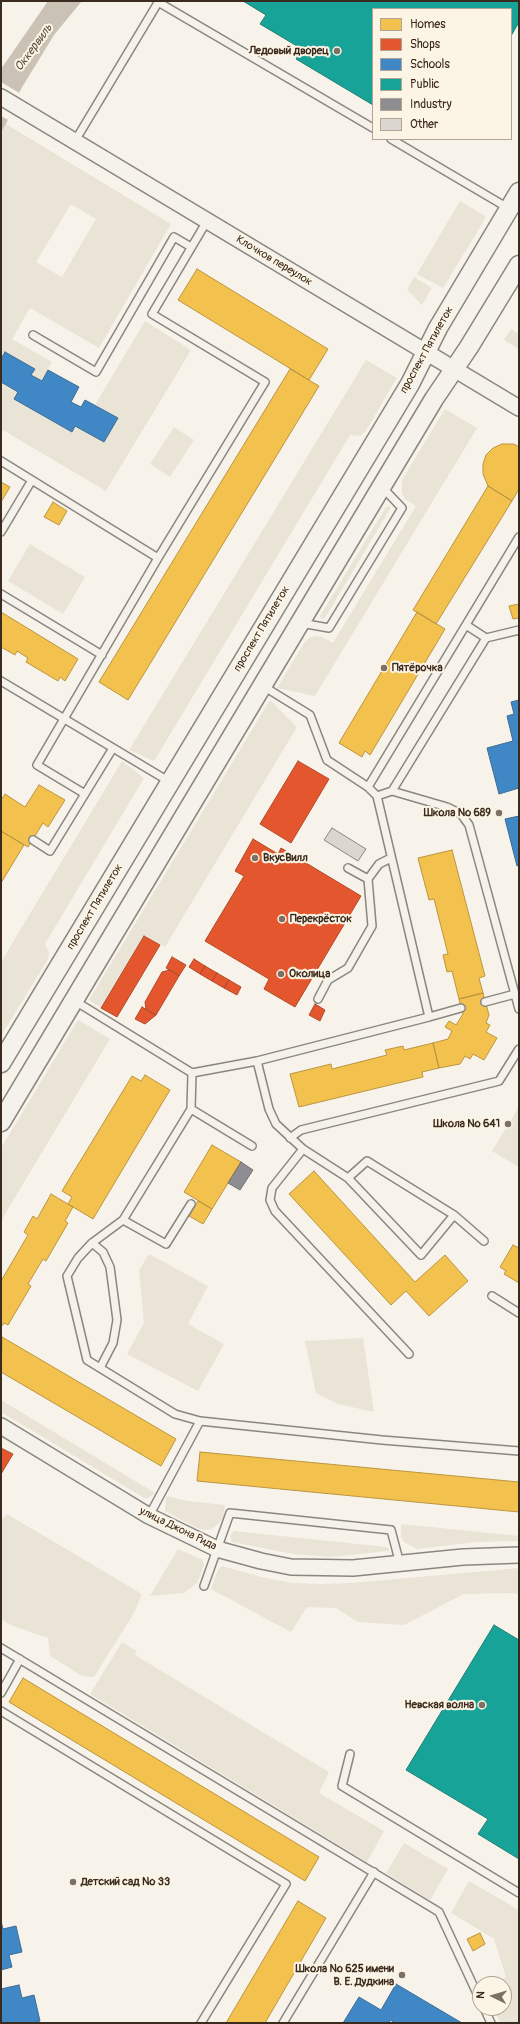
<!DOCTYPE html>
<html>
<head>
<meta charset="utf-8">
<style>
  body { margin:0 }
  #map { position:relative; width:520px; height:2024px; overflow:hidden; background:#f7f3ea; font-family:Pangolin,sans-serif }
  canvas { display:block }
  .frame { position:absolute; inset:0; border:2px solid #3b2a1e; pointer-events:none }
  .legend { position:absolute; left:372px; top:8px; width:140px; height:132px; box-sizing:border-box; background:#fcf5e5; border:1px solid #afa495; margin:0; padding:5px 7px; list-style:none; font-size:12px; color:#3b2a1e }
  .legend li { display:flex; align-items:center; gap:8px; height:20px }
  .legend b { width:20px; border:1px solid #afa495 }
  .north { position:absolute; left:472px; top:1976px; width:40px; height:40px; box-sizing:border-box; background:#fcf5e5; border:1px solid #afa495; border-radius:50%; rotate:275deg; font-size:11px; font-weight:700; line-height:16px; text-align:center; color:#3b2a1e }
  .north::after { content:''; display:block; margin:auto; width:14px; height:18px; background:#7d7065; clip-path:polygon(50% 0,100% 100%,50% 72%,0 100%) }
</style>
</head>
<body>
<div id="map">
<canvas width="520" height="2024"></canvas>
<div class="frame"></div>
<ul class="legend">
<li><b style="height:11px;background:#f2c14e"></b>Homes</li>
<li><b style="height:11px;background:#e4572e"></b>Shops</li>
<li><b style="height:11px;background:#3f88c5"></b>Schools</li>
<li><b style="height:11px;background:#17a398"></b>Public</li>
<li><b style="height:11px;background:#8d8d92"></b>Industry</li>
<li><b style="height:11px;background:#dbd7d0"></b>Other</li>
</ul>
<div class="north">N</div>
</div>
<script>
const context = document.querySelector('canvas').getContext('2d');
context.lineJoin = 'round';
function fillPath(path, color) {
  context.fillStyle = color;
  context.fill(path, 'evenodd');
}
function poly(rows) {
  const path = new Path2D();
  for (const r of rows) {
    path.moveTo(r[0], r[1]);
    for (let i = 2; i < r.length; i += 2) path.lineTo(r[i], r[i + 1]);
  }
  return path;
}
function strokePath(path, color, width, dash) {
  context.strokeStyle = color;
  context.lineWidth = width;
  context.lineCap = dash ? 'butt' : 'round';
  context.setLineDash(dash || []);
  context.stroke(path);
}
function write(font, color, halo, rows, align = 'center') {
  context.font = font + ' Pangolin,sans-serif';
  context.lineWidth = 4;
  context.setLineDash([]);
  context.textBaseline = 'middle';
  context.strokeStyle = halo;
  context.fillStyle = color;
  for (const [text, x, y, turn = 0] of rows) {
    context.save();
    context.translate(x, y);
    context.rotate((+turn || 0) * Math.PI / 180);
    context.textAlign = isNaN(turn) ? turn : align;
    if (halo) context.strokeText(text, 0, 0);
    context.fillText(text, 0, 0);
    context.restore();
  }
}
const green = poly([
  [6,124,171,224,99,348,30,308,12,339,52,362,42,381,31,375,35,369,5,352,1,359,1,132],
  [71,204,96,219,62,277,36,262],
  [460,201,485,216,485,219,443,288,417,274],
  [414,277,432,288,422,305,407,290],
  [145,321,191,350,106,491,1,429,1,382,18,392,72,431,75,426,104,442,117,418,95,405],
  [511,329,519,334,519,349,504,340],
  [366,360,397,378,365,432,360,436,350,435,154,761,129,750],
  [445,409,477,428,315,696,277,688,304,643,309,638,315,636,322,637,333,643,416,506,405,499,402,493,402,480],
  [174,427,194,440,170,477,150,464],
  [390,506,390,509,325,618,321,619,320,616,386,507],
  [30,544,85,577,63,614,8,581],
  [270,700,297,727,165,947,144,935,100,1007,89,1000],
  [122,761,144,778,45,944,49,953,48,959,1,1036,1,962],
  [78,1020,110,1039,1,1221,1,1148],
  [519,1107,519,1167,492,1151],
  [149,1254,208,1286,188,1324,224,1344,198,1391,127,1354,144,1323,139,1270],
  [363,1338,374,1412,338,1404,316,1393,305,1341],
  [1,1400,155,1493,146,1499,1,1412],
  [166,1496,188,1501,225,1505,223,1517,218,1524,211,1529,203,1530,195,1527,165,1511],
  [7,1514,142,1594,134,1613,94,1677,82,1676,50,1656,48,1638,10,1625,1,1619,1,1520],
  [401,1524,519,1536,519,1541,477,1542,417,1549,404,1542,401,1537],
  [234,1531,386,1547,389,1548,389,1551,331,1557,293,1554,232,1542,230,1536],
  [178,1549,203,1560,204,1565,197,1583,184,1593,150,1596],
  [222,1566,261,1577,292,1583,322,1584,352,1583,519,1568,519,1595,514,1593,464,1594,404,1625,358,1622,336,1608,307,1607,291,1632,211,1589,218,1570],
  [122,1642,137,1651,135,1655,329,1772,319,1793,384,1831,367,1862,90,1694],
  [404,1843,448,1869,430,1900,386,1873],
  [469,1881,519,1910,519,2023,500,2023,494,2008,504,2008,504,1984,491,1984,506,1977,494,1939,518,1953,451,1913]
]);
const water = poly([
  [48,1,82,1,54,35,21,89,6,124,1,132,1,69]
]);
const pier = poly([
  [1,82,21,94,10,121,1,116]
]);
const homes = poly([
  [197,269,328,349,309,380,178,300,197,269],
  [290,369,319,386,128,700,99,682,290,369],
  [502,444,514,444,519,447,519,489,512,501,488,486,483,474,483,464,486,455,493,448,502,444],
  [1,482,10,487,1,502,1,482],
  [488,486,512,501,436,624,413,610,488,486],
  [53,502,67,511,59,525,44,517,53,502],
  [519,604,519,618,513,619,509,606,519,604],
  [1,612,78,659,65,681,60,677,58,681,26,662,28,658,17,651,15,655,1,647,1,612],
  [417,612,445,629,370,755,365,751,362,757,339,743,417,612],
  [39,785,65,800,48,827,43,823,28,847,1,831,1,800,5,794,25,807,39,785],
  [1,831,24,845,1,883,1,831],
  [452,850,485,976,479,978,483,993,459,999,452,971,447,972,443,955,448,954,434,899,429,900,418,858,452,850],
  [483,993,489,1015,486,1023,490,1025,486,1032,497,1038,484,1060,473,1054,470,1059,465,1056,460,1064,439,1068,433,1043,448,1039,452,1031,445,1027,449,1021,456,1025,463,1014,459,999,483,993],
  [433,1043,439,1068,422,1072,423,1077,299,1107,290,1074,331,1064,332,1069,387,1055,385,1050,403,1046,404,1050,433,1043],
  [145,1075,170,1090,93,1219,68,1204,72,1197,62,1191,132,1076,141,1081,145,1075],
  [212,1145,241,1162,212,1209,184,1192,212,1145],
  [314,1171,415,1282,445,1255,468,1281,429,1316,406,1291,391,1305,289,1194,314,1171],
  [51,1194,73,1207,65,1221,68,1223,46,1261,43,1259,28,1284,31,1286,8,1325,4,1323,1,1327,1,1281,28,1235,24,1232,33,1216,37,1219,51,1194],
  [198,1201,212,1209,203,1224,189,1216,198,1201],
  [513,1245,519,1248,519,1283,504,1274,506,1271,500,1267,513,1245],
  [2,1337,176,1439,161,1466,1,1372,2,1337],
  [200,1452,519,1482,519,1512,197,1481,200,1452],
  [23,1678,319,1857,305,1881,9,1702,23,1678],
  [298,1901,326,1918,265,2023,226,2023,298,1901],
  [480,1933,485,1944,473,1951,467,1939,480,1933]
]);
const shops = poly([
  [298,761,329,779,291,843,260,824,298,761],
  [253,839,278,854,281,848,361,896,295,1007,264,989,269,979,205,941,244,876,235,871,253,839],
  [144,936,160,945,117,1017,101,1008,144,936],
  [172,957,186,965,179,976,166,968,172,957],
  [194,959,205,966,200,974,189,967,194,959],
  [205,966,217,973,212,981,200,974,205,966],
  [170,970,179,976,156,1015,146,1010,145,1002,162,972,170,970],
  [217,973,229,980,224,988,212,981,217,973],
  [229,980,241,987,237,995,224,988,229,980],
  [315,1004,325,1010,320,1021,309,1015,315,1004],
  [142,1007,156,1015,145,1024,135,1019,142,1007],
  [1,1448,13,1454,1,1474,1,1448]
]);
const schools = poly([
  [5,352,35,369,31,375,42,381,48,370,79,387,71,402,81,407,85,400,118,418,104,442,75,426,72,432,14,399,18,392,1,382,1,359,5,352],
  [519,700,519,788,499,794,487,748,513,741,507,716,514,714,511,702,519,700],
  [519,816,519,865,517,866,505,819,519,816],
  [1,1921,3,1929,16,1926,22,1952,9,1955,12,1967,1,1970,1,1921],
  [396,1984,462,2023,395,2023,390,2020,389,2023,343,2023,359,1997,381,2010,396,1984],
  [19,1985,22,1998,34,1995,40,2021,32,2023,1,2023,1,1989,19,1985]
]);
const public = poly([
  [243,1,519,1,519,22,511,36,511,9,373,9,373,105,296,59,302,49,260,24,266,15,243,1],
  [494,1625,519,1640,519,1859,478,1834,488,1819,406,1770,494,1625]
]);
const industry = poly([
  [241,1162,253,1170,240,1190,228,1183,241,1162]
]);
const building = poly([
  [332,828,366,849,358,861,324,840,332,828]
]);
const service = poly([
  [158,2,373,128],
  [391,139,508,208],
  [75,141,159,1],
  [33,335,96,372,174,237,191,247],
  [1,461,158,558,265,382,152,314,207,221],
  [1,532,32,480],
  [1,594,102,655],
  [301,623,329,628,402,508,382,487],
  [466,625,486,638],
  [1,681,170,782],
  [368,787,519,537],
  [392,791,447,807,461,814,469,825,519,1009],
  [85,794,37,765,158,558],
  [377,796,392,791,486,638,519,630],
  [33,840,50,851,113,748],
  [348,868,368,879],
  [318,999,328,980,348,968,372,926,368,879,379,864,391,858],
  [75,1001,192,1073,257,1061,429,1017,377,796,368,787,327,760,310,715,263,686],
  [485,1002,515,994],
  [429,1017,461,1008],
  [257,1061,269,1109,276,1124,303,1149,348,1178,421,1255,454,1215,367,1161,348,1178],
  [192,1073,191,1109,123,1220,92,1243,78,1258,67,1276,87,1360,175,1414,200,1421],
  [191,1109,252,1146],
  [290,1138,301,1130,499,1081,519,1049],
  [303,1149,272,1188,270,1200,275,1211,409,1354],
  [454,1215,484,1241],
  [123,1220,166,1244,191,1204],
  [92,1243,103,1252,110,1267,117,1320,113,1343,100,1368],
  [492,1296,519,1313],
  [149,1516,200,1421,382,1440,519,1451],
  [204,1586,230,1513,391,1530,400,1564],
  [1,1648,439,1912,480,2000],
  [1,1693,20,1659],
  [1,1711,286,1884,201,2023],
  [350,1754,342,1786,519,1893],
  [484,2008,491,2023],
  [283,2023,374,1872]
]);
const minor = poly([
  [1,97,519,408],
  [1,1426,149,1516,217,1549,261,1561,291,1567,353,1568,463,1557,519,1555]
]);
const tertiary = poly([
  [1,1063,410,384,438,328,519,192],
  [1,1122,434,399,469,347,519,265]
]);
const markers = [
  [337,51,4,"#7d7065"],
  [384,668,4,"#7d7065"],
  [499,813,4,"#7d7065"],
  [255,858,4,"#7d7065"],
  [282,919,4,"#7d7065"],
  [281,974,4,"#7d7065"],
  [508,1124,4,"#7d7065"],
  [482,1705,4,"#7d7065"],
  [73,1882,4,"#7d7065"],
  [402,1975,4,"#7d7065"]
];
const poiNames = [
  ["Ледовый дворец",329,51],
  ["Пятёрочка",392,668,"left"],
  ["Школа № 689",491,813],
  ["ВкусВилл",263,858,"left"],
  ["Перекрёсток",290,919,"left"],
  ["Околица",289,974,"left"],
  ["Школа № 641",500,1124],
  ["Невская волна",474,1705],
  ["Детский сад № 33",81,1882,"left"],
  ["Школа № 625 имени",394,1969],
  ["В. Е. Дудкина",394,1982]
];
const streetNames = [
  ["Клочков переулок",274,261,31],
  ["проспект Пятилеток",427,350,-61],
  ["проспект Пятилеток",262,629,-59],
  ["проспект Пятилеток",95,907,-59],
  ["улица Джона Рида",178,1529,26]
];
const waterNames = [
  ["Оккервиль",34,48,-54]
];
fillPath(green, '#eae4d7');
fillPath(water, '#cac2b5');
fillPath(pier, '#f7f3ea');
fillPath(homes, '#f2c14e');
strokePath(homes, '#bb9440', 1);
fillPath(shops, '#e4572e');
strokePath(shops, '#b14a29', 1);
fillPath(schools, '#3f88c5');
strokePath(schools, '#3e6c93', 1);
fillPath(public, '#17a398');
strokePath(public, '#227f73', 1);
fillPath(industry, '#8d8d92');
strokePath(industry, '#746f6f', 1);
fillPath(building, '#dbd7d0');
strokePath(building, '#8b867f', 1);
strokePath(service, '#8b867f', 10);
strokePath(minor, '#8b867f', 18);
strokePath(tertiary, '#8b867f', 21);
strokePath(service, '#f5f2ec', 7);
strokePath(minor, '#f5f2ec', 15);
strokePath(tertiary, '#f5f2ec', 18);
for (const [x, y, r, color] of markers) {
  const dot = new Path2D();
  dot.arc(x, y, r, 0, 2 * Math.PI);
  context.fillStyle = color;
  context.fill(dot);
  strokePath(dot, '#fcf5e5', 1.5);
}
write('bold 11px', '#3b2a1e', '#fcf5e5', poiNames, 'right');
write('11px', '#3b2a1e', '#fcf5e5', streetNames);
write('italic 12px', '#605144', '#fcf5e5', waterNames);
</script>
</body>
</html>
